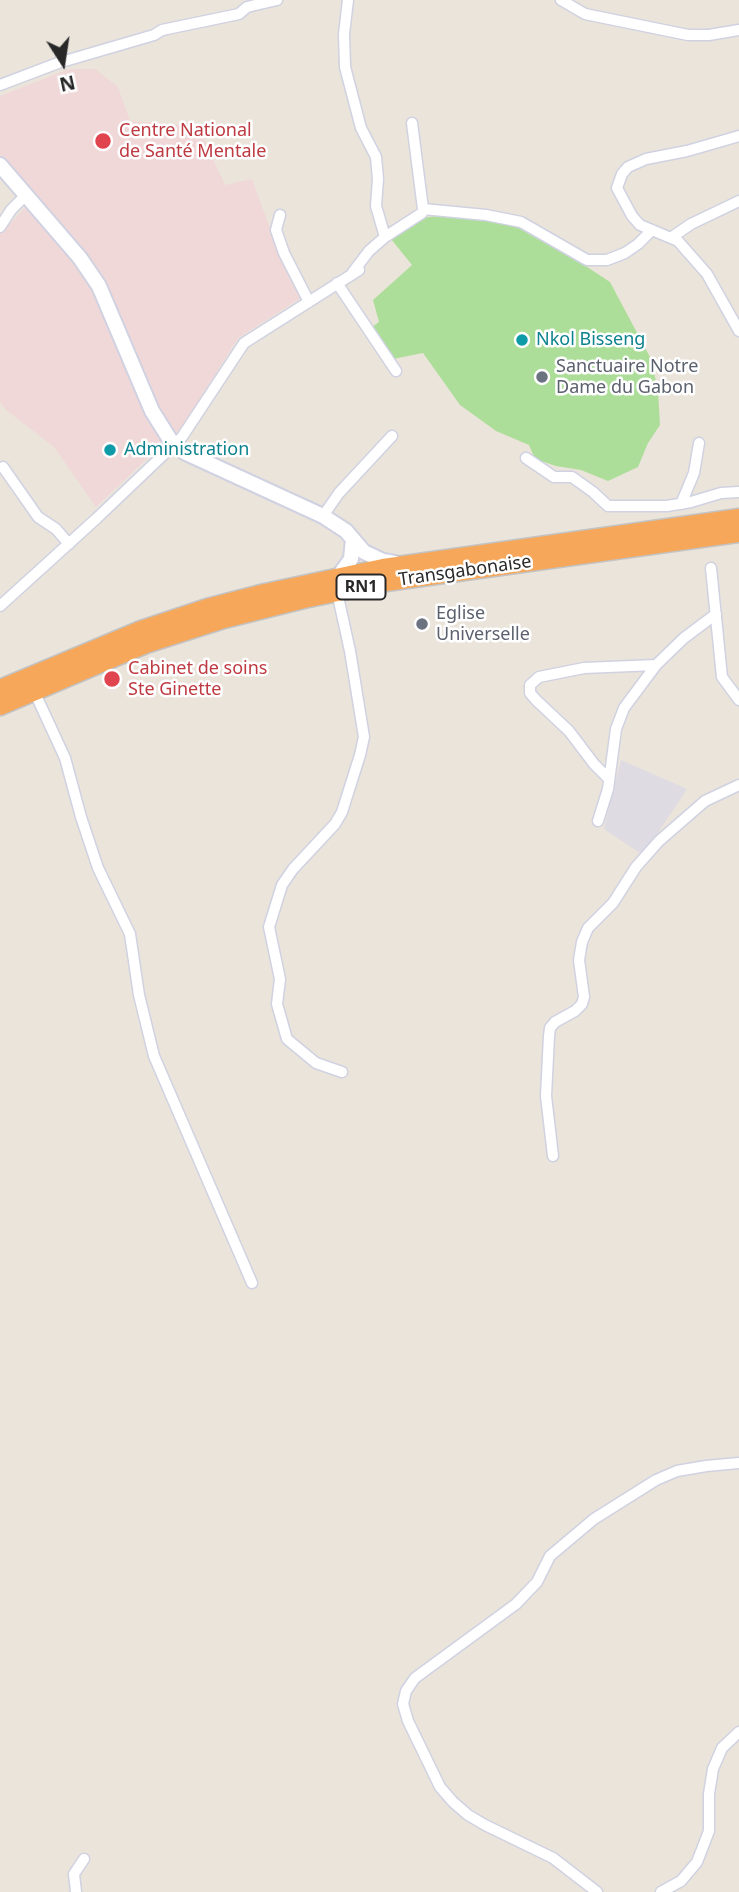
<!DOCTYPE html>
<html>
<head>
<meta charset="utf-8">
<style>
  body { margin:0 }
  #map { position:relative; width:739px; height:1892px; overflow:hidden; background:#eae4db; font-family:"Noto Sans",sans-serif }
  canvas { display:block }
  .north { position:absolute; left:28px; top:28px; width:70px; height:70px; -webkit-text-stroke:5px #fff; paint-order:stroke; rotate:168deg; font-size:19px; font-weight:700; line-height:28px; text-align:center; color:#282828 }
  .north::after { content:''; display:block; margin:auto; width:24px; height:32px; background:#282828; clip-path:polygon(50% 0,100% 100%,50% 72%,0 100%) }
</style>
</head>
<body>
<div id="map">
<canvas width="739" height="1892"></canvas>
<div class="north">N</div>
</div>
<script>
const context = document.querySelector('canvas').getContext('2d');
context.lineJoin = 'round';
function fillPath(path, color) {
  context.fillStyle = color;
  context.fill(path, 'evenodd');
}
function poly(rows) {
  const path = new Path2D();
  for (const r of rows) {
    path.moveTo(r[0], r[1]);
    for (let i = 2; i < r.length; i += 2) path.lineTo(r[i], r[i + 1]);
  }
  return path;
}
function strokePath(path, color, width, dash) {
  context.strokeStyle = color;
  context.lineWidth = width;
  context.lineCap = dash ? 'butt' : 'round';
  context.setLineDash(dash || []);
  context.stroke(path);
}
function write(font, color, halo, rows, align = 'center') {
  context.font = font + ' "Noto Sans",sans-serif';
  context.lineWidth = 5;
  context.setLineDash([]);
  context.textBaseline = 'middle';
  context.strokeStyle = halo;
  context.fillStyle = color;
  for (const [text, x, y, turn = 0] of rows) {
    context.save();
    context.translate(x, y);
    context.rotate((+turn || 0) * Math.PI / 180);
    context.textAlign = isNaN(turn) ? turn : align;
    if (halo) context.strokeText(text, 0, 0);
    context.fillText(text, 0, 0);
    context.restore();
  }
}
const industrial = poly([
  [621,760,687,789,643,855,604,829]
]);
const medical = poly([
  [69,69,95,69,118,87,130,121,198,126,225,185,252,179,280,256,301,298,238,338,177,435,156,450,96,507,54,447,6,410,0,402,0,234,26,207,48,233,62,229,0,157,0,96]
]);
const green = poly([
  [444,215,501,221,540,236,610,282,651,359,658,391,660,425,648,443,638,467,608,481,581,470,556,466,535,459,529,445,496,431,460,405,423,353,393,359,372,327,379,322,373,300,412,265,391,239,422,218]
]);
const street = poly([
  [348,0,344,34,345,67,361,128,376,157,378,179,376,206,385,237,369,251,353,272],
  [561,0,585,14,688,35,709,35,739,30],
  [0,85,58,63,154,35,162,30,239,14,247,7,277,0],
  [739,136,687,151,646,159,628,167,622,174,617,188,632,216,640,225,678,241,707,274,739,331],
  [423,209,486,215,521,222,587,260,607,260,625,253,638,244,652,230],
  [280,215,276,230,284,253,309,302],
  [0,227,11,210,26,195],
  [385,237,422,213,423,209,412,123],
  [672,237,691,224,739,201],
  [337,283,396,371],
  [526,458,554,477,572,477,593,492,608,506,667,506,691,502,721,493,739,492],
  [3,467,38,517,56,529,69,544],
  [681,504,694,473,699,443],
  [323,516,339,493,392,436],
  [711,568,722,677,739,700],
  [337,592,350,651,364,737,360,755,342,812,335,824,293,869,282,885,269,927,280,979,277,1004,287,1039,316,1063,342,1072],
  [0,606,97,518,182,437,244,343,359,270],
  [34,691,65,758,81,817,98,868,130,934,139,995,154,1056,252,1283],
  [609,779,594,764,569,731,536,700,530,693,530,685,539,677,584,668,656,665,684,638,716,614],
  [598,821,608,789,616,729,624,708,656,665],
  [553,1156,546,1096,549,1036,550,1028,555,1022,575,1011,582,1004,584,997,579,960,582,942,588,928,613,903,636,867,659,841,705,801,739,785],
  [76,1892,74,1874,84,1859],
  [597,1892,553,1858,485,1825,468,1815,453,1802,440,1787,408,1721,403,1704,406,1691,415,1678,516,1604,537,1582,550,1556,594,1519,656,1480,677,1471,706,1466,739,1463],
  [661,1892,681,1881,697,1862,709,1831,709,1794,713,1769,722,1748,739,1732]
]);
const secondary = poly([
  [0,165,80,258,99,286,152,411,174,446,186,453,323,516,346,531,364,552,383,561,395,563],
  [338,577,351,559,353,539]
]);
const highway = poly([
  [0,689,141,630,207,608,265,593,383,568,739,518],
  [0,706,146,644,224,619,304,599,386,582,739,533]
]);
const markers = [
  [103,141,9,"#e0444e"],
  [522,340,7,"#0f9aa8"],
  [542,377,7,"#6b7280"],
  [110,450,7,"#0f9aa8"],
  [422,624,7,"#6b7280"],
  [112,679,9,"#e0444e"]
];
const shields = [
  [361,587,49]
];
const shieldNames = [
  ["RN1",361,587]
];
const healthNames = [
  ["Centre National",119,131],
  ["de Santé Mentale",119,152],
  ["Cabinet de soins",128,669],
  ["Ste Ginette",128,690]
];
const cultureNames = [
  ["Nkol Bisseng",536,340],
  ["Administration",124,450]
];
const worshipNames = [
  ["Sanctuaire Notre",556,367],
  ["Dame du Gabon",556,388],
  ["Eglise",436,614],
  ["Universelle",436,635]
];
const streetNames = [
  ["Transgabonaise",465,571,-8]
];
fillPath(industrial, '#dedbe3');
fillPath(medical, '#f1d8d8');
fillPath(green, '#adde99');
strokePath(street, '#d0d2e1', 13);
strokePath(secondary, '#d0d2e1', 18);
strokePath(highway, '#c3c3c3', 21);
strokePath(street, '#fff', 10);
strokePath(secondary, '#fff', 14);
strokePath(highway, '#f6a75a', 18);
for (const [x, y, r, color] of markers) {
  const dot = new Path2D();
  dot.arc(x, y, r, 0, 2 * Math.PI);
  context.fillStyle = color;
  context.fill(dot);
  strokePath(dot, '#fff', 2.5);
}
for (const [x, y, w] of shields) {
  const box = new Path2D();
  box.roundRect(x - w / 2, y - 12.5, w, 25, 5);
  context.fillStyle = '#fff';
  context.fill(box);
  strokePath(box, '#282828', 2);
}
write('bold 16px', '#282828', null, shieldNames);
write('18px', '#be3a42', '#fff', healthNames, 'left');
write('18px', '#0d838f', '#fff', cultureNames, 'left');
write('18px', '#5b616d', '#fff', worshipNames, 'left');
write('18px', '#282828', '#fff', streetNames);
</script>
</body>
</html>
